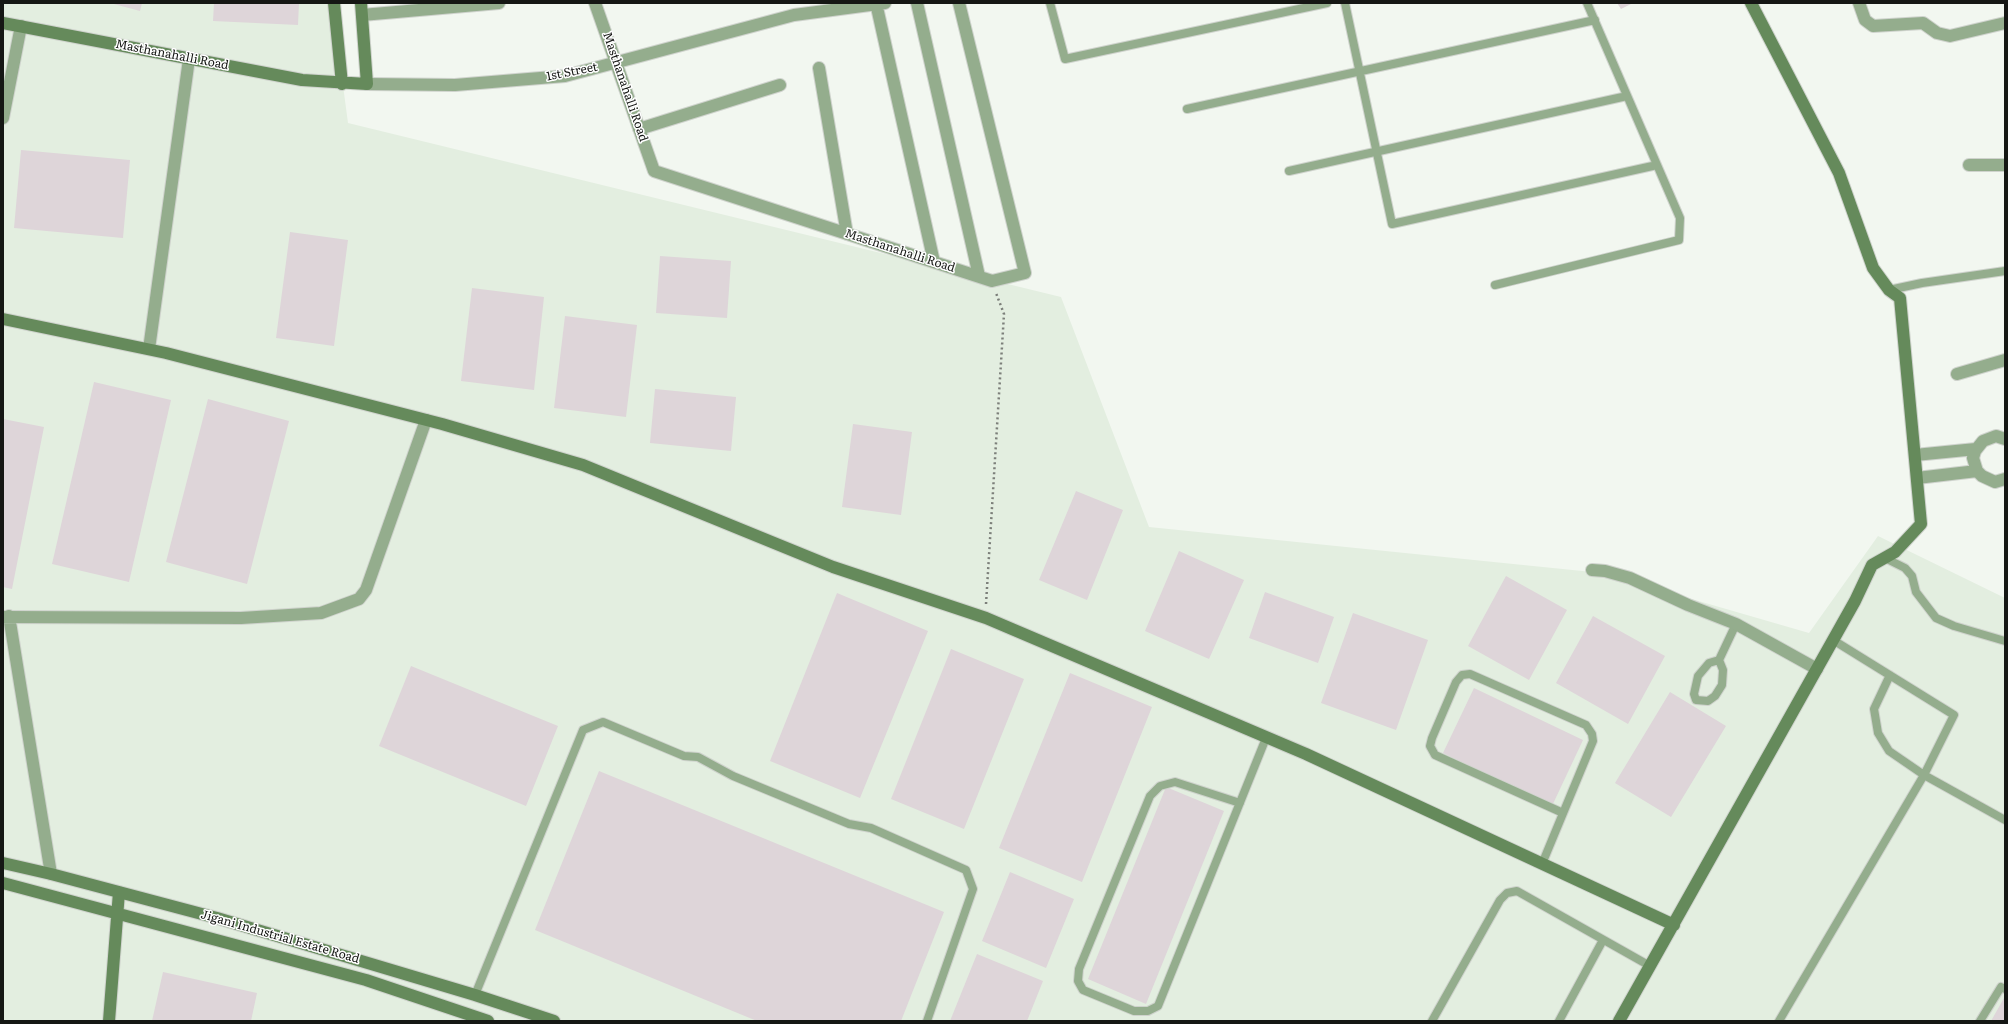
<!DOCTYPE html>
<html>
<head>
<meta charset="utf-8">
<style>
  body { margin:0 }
  #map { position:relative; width:2008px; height:1024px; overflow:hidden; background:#f2f7f0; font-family:Literata,serif }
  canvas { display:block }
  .frame { position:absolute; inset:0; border:4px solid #151714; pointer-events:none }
</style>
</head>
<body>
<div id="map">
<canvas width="2008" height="1024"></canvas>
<div class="frame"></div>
</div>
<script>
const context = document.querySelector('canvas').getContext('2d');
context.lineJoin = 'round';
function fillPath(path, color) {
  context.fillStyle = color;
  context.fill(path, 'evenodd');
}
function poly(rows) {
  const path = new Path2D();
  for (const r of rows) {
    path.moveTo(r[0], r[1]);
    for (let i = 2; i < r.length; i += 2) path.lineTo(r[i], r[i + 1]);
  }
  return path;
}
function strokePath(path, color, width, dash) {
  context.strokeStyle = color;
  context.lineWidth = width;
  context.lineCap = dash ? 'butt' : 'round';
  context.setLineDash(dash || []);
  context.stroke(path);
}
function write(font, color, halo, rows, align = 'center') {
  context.font = font + ' Literata,serif';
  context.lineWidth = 3;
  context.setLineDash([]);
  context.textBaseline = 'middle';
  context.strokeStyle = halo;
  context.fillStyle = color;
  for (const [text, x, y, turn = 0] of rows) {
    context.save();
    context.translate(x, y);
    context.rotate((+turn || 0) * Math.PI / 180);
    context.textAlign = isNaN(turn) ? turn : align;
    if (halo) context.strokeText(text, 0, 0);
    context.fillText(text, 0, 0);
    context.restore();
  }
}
const built = poly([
  [3,3,332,3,348,123,1061,297,1149,527,1602,573,1809,633,1878,536,2005,598,2005,1021,3,1021]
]);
const building = poly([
  [110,3,142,3,140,11],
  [214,3,299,3,298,25,213,21],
  [1617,3,1633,3,1621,9],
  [21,150,130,160,123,238,14,228],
  [290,232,348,240,334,346,276,338],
  [660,256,731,261,727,318,656,313],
  [472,288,544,297,534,390,461,381],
  [565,316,637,325,626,417,554,408],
  [94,382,171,400,129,582,52,564],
  [655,389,736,397,731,451,650,443],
  [208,399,289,421,247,584,166,562],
  [3,419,44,427,12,589,3,587],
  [853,424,912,432,901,515,842,507],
  [1076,491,1123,510,1087,600,1039,580],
  [1179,551,1244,580,1209,659,1145,631],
  [1506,576,1567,610,1529,680,1468,646],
  [1265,592,1334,617,1318,663,1249,638],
  [837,593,928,631,860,798,770,761],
  [1353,613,1428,640,1396,730,1321,703],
  [1593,616,1665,656,1628,724,1556,683],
  [951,649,1024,679,964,829,891,799],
  [411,666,558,726,526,806,379,746],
  [1070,673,1152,707,1082,882,999,848],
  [1474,688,1583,740,1552,806,1443,753],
  [1670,692,1726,726,1671,817,1615,783],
  [599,771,944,912,901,1021,757,1021,535,930],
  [1166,787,1224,811,1146,1004,1088,979],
  [1010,872,1074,899,1046,968,982,941],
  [977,954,1043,981,1027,1021,950,1021],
  [163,972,257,993,251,1021,152,1021],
  [2004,998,2005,1021,1991,1021]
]);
const path = poly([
  [986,604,1004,314,996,293]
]);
const lane = poly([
  [1050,3,1065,59,1327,3],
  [1345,3,1392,224,1657,165],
  [1187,109,1595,20],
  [1289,171,1627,96],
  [1495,285,1679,240,1680,218,1587,3],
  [1889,290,1922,283,2005,271],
  [1885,558,1905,568,1912,576,1916,592,1936,618,1954,626,2005,641],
  [1833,640,1954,715,1924,775,2005,820],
  [1719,660,1709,663,1698,676,1694,694,1696,700,1708,701,1715,696,1722,685,1723,670,1719,660,1736,624],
  [1240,803,1175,782,1160,786,1150,796,1079,969,1078,981,1083,990,1134,1011,1148,1011,1158,1006,1266,738],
  [1542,864,1593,741,1592,734,1586,725,1470,674,1462,675,1456,682,1432,738,1430,746,1435,755,1563,813],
  [475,995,583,730,603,722,684,756,698,757,733,776,849,824,871,828,966,870,973,889,927,1021],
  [1432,1021,1500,900,1507,893,1517,891,1650,966],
  [1559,1021,1603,940],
  [1779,1021,1924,775,1889,751,1878,733,1874,709,1890,675],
  [1980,1021,2001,987,2005,989]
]);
const street = poly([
  [595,3,654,171,992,281,1025,273,959,3],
  [876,3,934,262],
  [917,3,979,276],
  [1859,3,1865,20,1873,26,1923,23,1937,33,1950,36,2005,23],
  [362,15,499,3],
  [819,68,847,234],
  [367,84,455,85,565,76,794,15,885,3],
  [3,118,21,26],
  [639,129,780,85],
  [1969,165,2005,165],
  [149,349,189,59],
  [1957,374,2005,360],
  [2005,439,1996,436,1983,441,1975,451,1973,458,1977,471,1982,476,1995,482,2005,479],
  [1915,455,1976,449],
  [1917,478,1977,471],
  [1592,570,1605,571,1630,578,1688,605,1736,624,1817,669],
  [9,616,51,874],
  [3,617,241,618,321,613,359,599,366,590,426,420]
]);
const secondary = poly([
  [334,3,342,84],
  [3,23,302,80,367,84,361,3],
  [3,319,166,353,442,424,583,465,833,567,986,618,1306,754,1674,925],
  [3,863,51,874,217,918,475,995,554,1021],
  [3,883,366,980,488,1021],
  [109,1021,119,892],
  [1619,1021,1855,601,1872,565,1895,552,1921,524,1900,298,1889,290,1873,268,1839,173,1751,3]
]);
const streetNames = [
  ["Masthanahalli Road",172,55,11],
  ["1st Street",572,72,-11],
  ["Masthanahalli Road",625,87,71],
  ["Masthanahalli Road",900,251,18],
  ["Jigani Industrial Estate Road",280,937,16]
];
fillPath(built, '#e3eee0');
fillPath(building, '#ded5d9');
strokePath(lane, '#cfd3cd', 10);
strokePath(street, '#cfd3cd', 14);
strokePath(secondary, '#cfd3cd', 14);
strokePath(path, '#7c7f7a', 2.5, [2, 3]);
strokePath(lane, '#94ad8d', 8);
strokePath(street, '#94ad8d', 12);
strokePath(secondary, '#658a5b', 12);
write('12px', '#151714', '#fff', streetNames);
</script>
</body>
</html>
